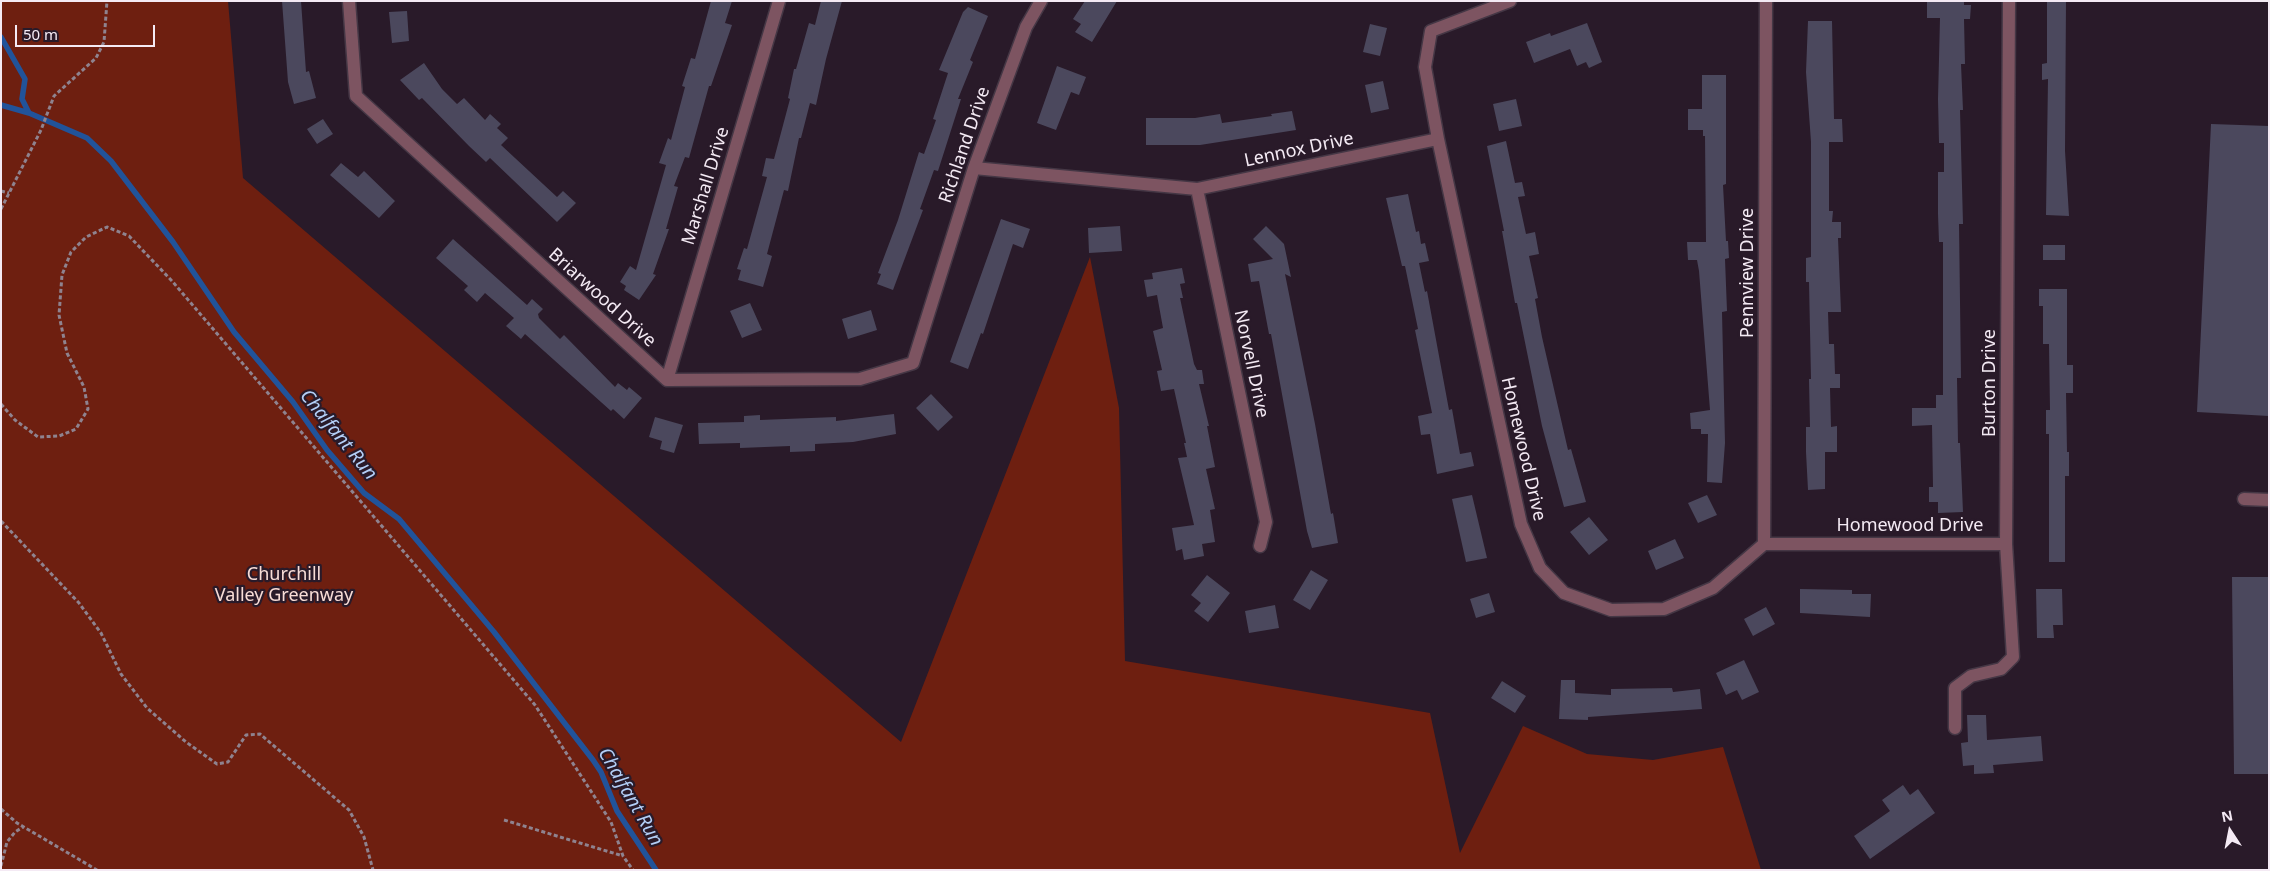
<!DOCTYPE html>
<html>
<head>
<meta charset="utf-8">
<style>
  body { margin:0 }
  #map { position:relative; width:2270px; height:871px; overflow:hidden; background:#291a29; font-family:"Noto Sans",sans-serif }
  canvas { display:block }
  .frame { position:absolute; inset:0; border:2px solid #f4eaf4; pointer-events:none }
  .north { position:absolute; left:2205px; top:806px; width:50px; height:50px; -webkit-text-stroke:4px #291a29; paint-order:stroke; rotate:349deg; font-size:14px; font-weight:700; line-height:20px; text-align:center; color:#f4eaf4 }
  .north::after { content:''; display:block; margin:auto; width:18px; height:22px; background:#f4eaf4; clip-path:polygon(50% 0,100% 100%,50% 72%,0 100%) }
  .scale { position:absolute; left:15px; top:25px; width:140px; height:22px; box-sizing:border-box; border:2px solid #f4eaf4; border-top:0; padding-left:6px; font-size:15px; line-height:18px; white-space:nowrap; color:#f4eaf4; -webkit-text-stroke:4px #291a29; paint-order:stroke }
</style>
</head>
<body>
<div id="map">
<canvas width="2270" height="871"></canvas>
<div class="frame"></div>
<div class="north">N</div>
<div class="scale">50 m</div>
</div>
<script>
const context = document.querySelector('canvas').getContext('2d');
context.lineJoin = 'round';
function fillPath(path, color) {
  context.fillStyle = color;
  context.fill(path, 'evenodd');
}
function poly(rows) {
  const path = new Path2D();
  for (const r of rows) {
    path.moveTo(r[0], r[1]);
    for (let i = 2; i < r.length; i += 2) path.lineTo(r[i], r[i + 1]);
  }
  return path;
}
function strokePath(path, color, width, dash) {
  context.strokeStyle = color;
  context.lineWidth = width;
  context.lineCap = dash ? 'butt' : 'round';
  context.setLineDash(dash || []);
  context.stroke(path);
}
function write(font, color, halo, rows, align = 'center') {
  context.font = font + ' "Noto Sans",sans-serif';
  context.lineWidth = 4.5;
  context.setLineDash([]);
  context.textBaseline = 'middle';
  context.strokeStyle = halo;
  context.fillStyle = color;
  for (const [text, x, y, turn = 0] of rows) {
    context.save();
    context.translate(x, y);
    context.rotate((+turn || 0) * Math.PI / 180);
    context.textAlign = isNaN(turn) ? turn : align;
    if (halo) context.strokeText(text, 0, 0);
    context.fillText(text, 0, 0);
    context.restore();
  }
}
const green = poly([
  [1,1,228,1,243,178,901,742,1090,257,1119,408,1125,661,1430,713,1460,853,1523,726,1587,754,1653,760,1723,747,1761,870,1,870]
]);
const stream = poly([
  [1,37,25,79,22,99,29,113],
  [1,105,29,113,87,138,111,161,173,242,234,332,293,402,327,450,364,493,399,519,494,632,593,760,601,772,617,811,656,870]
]);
const building = poly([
  [282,1,301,1,306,72,309,71,316,98,294,104,288,82],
  [711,1,732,1,725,23,732,25,711,86,709,86,689,158,685,157,674,186,678,187,666,229,669,229,653,274,656,275,639,300,624,290,626,286,620,282,630,266,636,270,666,165,659,163,668,138,671,140,685,87,682,86,691,58,695,59],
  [821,1,842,1,826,59,816,105,810,103,801,138,799,138,788,191,784,190,767,254,772,256,763,287,738,280,741,270,737,269,744,248,747,249,767,177,762,176,766,158,774,159,790,99,788,98,794,69,796,69,809,23,815,25],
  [1085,1,1117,1,1092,42,1075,32,1081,24,1073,19],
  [1927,1,1964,1,1964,5,1971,5,1970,19,1964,19,1965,64,1961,64,1963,110,1960,110,1963,224,1959,224,1961,378,1957,378,1958,443,1960,443,1963,512,1938,513,1938,502,1929,502,1929,487,1933,487,1932,425,1912,426,1912,408,1936,408,1936,395,1943,395,1943,242,1939,242,1938,214,1938,172,1944,172,1944,143,1939,143,1938,99,1940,18,1927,18],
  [2047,1,2066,1,2065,151,2069,216,2046,215,2048,79,2042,80,2042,64,2047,63],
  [968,7,988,16,970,60,973,62,958,99,961,99,938,171,934,170,920,209,923,210,893,290,877,284,881,274,878,273,898,220,919,152,924,154,936,120,933,119,948,73,939,70,963,12],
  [407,11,409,41,392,43,389,12],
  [1808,21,1832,21,1834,119,1842,119,1843,142,1829,142,1829,211,1833,211,1832,222,1841,222,1841,238,1838,238,1841,312,1828,312,1829,344,1834,344,1835,374,1840,374,1840,388,1830,388,1831,427,1837,426,1837,452,1825,452,1825,489,1808,490,1806,452,1806,427,1810,427,1809,379,1811,379,1809,282,1806,282,1806,258,1811,257,1811,142,1806,72],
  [1587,23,1602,62,1589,68,1586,62,1577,66,1570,49,1534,63,1526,42,1550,33,1551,36],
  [1370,24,1387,28,1380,56,1363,52],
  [424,63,442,89,457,104,464,98,485,120,490,114,501,124,497,128,508,138,501,145,557,197,563,191,576,203,557,222,490,158,486,162,469,146,422,98,419,100,400,80],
  [1057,66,1086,77,1079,95,1071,92,1056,130,1037,123],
  [1702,75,1726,75,1726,184,1723,185,1726,241,1728,241,1729,258,1725,259,1727,311,1722,312,1725,443,1722,483,1707,482,1708,434,1701,434,1701,429,1691,429,1690,413,1710,410,1699,271,1697,260,1688,260,1687,242,1706,242,1705,136,1703,136,1703,130,1688,130,1688,109,1702,109],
  [1383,81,1389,109,1371,113,1365,85],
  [1516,99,1522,126,1499,131,1493,104],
  [1292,111,1296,130,1200,145,1146,145,1146,118,1195,118,1220,114,1222,123,1272,116,1271,114],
  [323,119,333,134,317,144,307,129],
  [2211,124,2269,126,2269,416,2197,412],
  [1506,141,1515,183,1522,182,1525,196,1518,197,1526,234,1535,232,1539,254,1529,256,1538,298,1535,299,1542,337,1568,450,1571,449,1586,502,1564,507,1542,426,1517,303,1515,303,1502,231,1504,231,1487,146],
  [341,163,358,177,364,171,395,201,379,218,330,175],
  [1408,194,1416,232,1419,231,1421,244,1425,243,1429,261,1419,263,1425,292,1427,291,1449,410,1452,409,1460,454,1471,452,1474,466,1437,474,1430,434,1421,435,1418,416,1432,413,1415,330,1418,329,1405,266,1402,266,1386,198],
  [1001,219,1030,229,1023,248,1013,244,983,334,981,333,968,369,950,362],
  [1120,226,1122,251,1089,253,1088,228],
  [1266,226,1284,244,1291,277,1285,274,1315,424,1331,514,1333,513,1338,543,1312,548,1307,531,1271,334,1269,334,1259,281,1251,282,1248,264,1273,259,1253,239],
  [453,239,527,305,532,299,543,309,538,314,539,318,560,339,564,335,615,387,618,383,627,390,629,387,642,398,624,419,613,409,611,411,525,334,521,339,506,326,514,318,492,299,485,293,477,302,464,290,468,286,436,258],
  [2043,245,2065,245,2065,260,2043,260],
  [1182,268,1185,283,1180,284,1183,298,1180,298,1194,364,1197,370,1202,370,1204,384,1199,384,1209,426,1207,426,1215,467,1206,469,1215,509,1210,510,1215,542,1202,544,1204,556,1184,560,1182,549,1176,551,1172,528,1194,525,1178,458,1187,457,1184,443,1186,443,1174,389,1161,391,1157,371,1162,370,1153,331,1163,328,1157,295,1147,297,1144,280,1153,279,1152,273],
  [2039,289,2067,289,2067,365,2073,365,2073,393,2066,393,2067,452,2069,452,2069,476,2065,476,2065,562,2049,562,2049,434,2046,434,2046,410,2050,410,2049,344,2043,344,2043,306,2039,306],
  [750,303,762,330,742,338,730,311],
  [871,310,877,330,848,339,842,319],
  [931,394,953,417,938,431,916,408],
  [894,414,896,434,853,442,815,444,815,451,790,452,790,446,740,448,740,443,699,444,698,423,744,422,744,416,760,415,760,420,836,417,836,421],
  [655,417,683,425,674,453,660,449,662,441,649,437],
  [1472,495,1487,558,1466,562,1452,499],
  [1707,495,1717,515,1698,523,1688,503],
  [1589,517,1608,540,1589,555,1570,532],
  [1675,539,1684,558,1656,570,1648,551],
  [1311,570,1328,580,1310,610,1293,600],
  [1207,575,1230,593,1208,622,1194,611,1201,603,1191,595],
  [2232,577,2269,577,2269,774,2234,774],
  [1800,589,1852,590,1852,594,1871,594,1870,617,1800,613],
  [2036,589,2062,589,2063,625,2053,625,2054,638,2037,638],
  [1489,593,1495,612,1476,618,1470,599],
  [1275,605,1279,628,1249,633,1245,611],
  [1766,607,1775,624,1753,636,1744,619],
  [1744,660,1759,692,1742,700,1737,690,1726,695,1716,673],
  [1561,680,1575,680,1575,693,1611,695,1611,689,1672,688,1673,692,1700,689,1702,709,1588,717,1588,720,1559,719],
  [1502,681,1526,696,1515,713,1491,698],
  [1967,715,1986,715,1987,740,2041,736,2043,761,1993,765,1994,773,1974,774,1974,765,1963,766,1961,743,1968,742],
  [1903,785,1910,795,1918,789,1935,813,1870,859,1854,836,1890,811,1882,800]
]);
const path = poly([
  [1,191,9,193],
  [1,209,41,130,54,96,96,58,104,42,107,1],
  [1,404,15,420,38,437,59,436,76,429,88,409,84,387,67,353,59,315,62,275,71,252,86,237,107,227,129,236,172,281,535,705,611,822,623,856,633,870],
  [1,521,79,603,101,633,121,674,147,708,186,742,217,764,228,762,246,735,260,734,349,810,364,837,373,870],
  [1,809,17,823,97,870],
  [504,820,623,856],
  [1,866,7,842,15,832,23,827]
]);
const minor = poly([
  [349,1,356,96,667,380,860,379,913,363,974,168,1026,27,1041,1],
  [1510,1,1431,31,1425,67,1438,139,1521,524,1540,568,1564,593,1611,610,1664,609,1713,588,1764,544,2006,544],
  [974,168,1197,189,1438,139],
  [1197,189,1266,522,1260,546],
  [667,380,779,1],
  [2244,499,2269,500],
  [1764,544,1766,1],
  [1955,728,1955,688,1971,676,2001,669,2013,657,2006,544,2009,1]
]);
const streetNames = [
  ["Richland Drive",965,145,-71],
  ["Lennox Drive",1299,150,-12],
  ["Marshall Drive",706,186,-73],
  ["Pennview Drive",1748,273,-90],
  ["Briarwood Drive",602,298,42],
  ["Norvell Drive",1251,364,78],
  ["Burton Drive",1990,383,-90],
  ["Homewood Drive",1523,449,77],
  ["Homewood Drive",1910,526]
];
const parkNames = [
  ["Churchill",284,575],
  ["Valley Greenway",284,596]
];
const waterNames = [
  ["Chalfant Run",338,435,51],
  ["Chalfant Run",630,797,60]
];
fillPath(green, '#6e1f10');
strokePath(stream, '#21539a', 5.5);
fillPath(building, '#4b485d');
strokePath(minor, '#453745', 15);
strokePath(path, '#8f838f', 3, [4, 2.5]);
strokePath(minor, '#7d5461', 12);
write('18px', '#f4eaf4', '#291a29', streetNames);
write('18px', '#f8dcd6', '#291a29', parkNames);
write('italic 19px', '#b3cef6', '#291a29', waterNames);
</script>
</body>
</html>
